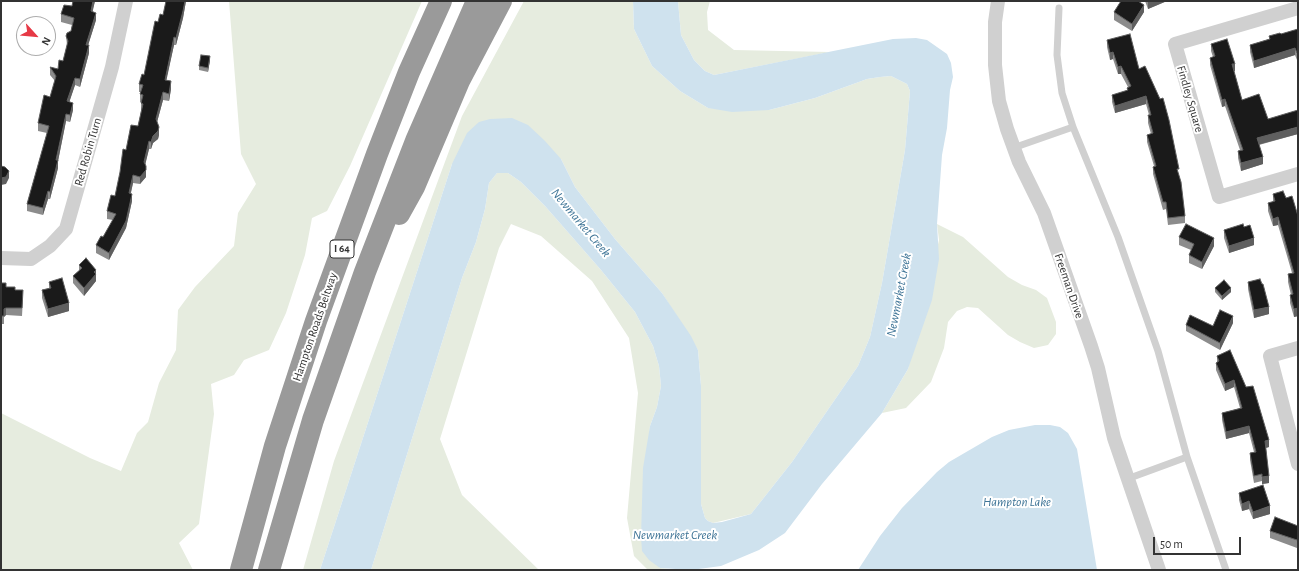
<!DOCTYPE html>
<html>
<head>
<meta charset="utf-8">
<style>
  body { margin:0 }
  #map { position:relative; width:1299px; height:571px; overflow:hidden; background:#fff; font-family:"Alegreya Sans",sans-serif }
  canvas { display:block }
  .frame { position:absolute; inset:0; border:2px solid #333; pointer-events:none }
  .north { position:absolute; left:16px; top:16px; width:40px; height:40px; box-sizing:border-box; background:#fff; border:1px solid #adadad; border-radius:50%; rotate:117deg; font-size:11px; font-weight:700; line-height:16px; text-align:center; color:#333 }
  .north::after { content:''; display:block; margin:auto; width:14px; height:18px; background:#e63946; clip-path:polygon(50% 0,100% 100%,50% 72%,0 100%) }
  .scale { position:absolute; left:1153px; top:537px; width:88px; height:18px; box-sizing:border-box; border:2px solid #333; border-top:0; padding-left:5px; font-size:12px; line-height:14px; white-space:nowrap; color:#333; -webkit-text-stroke:3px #fff; paint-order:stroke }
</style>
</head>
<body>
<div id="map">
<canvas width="1299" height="571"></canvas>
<div class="frame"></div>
<div class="north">N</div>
<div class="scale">50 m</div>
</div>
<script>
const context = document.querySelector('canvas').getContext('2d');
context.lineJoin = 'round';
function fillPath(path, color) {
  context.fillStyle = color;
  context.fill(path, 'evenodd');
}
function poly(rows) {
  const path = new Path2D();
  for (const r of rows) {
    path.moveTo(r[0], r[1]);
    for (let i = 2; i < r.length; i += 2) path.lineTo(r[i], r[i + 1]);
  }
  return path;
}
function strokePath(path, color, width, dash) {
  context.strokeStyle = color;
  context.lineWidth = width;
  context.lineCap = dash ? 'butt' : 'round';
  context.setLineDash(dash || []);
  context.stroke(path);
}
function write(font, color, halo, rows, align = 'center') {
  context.font = font + ' "Alegreya Sans",sans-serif';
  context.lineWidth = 4;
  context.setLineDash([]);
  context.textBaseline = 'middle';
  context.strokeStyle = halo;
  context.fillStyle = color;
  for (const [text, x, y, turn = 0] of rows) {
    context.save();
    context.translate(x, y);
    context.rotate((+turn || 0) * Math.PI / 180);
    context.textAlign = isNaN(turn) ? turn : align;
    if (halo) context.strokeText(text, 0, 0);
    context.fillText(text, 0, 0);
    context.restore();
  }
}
const green = poly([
  [229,1,422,1,350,166,327,211,312,218,305,255,286,313,269,350,244,360,234,375,211,384,214,414,199,524,179,543,193,570,1,570,1,413,90,458,121,471,137,433,148,422,159,383,176,350,178,310,195,287,234,246,238,213,256,184,241,154],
  [524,1,633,1,634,29,652,66,680,91,708,108,769,110,815,98,867,79,880,77,891,76,907,84,910,91,905,150,882,283,870,337,858,366,792,462,751,514,713,523,708,521,705,518,701,504,701,386,698,350,662,293,615,239,575,187,561,159,452,164,320,570,303,570,334,461,462,116],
  [678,1,710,1,707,12,708,30,734,50,830,52,714,75,705,71,694,60,681,35],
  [497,173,508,173,521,182,545,206,601,270,635,312,653,346,659,366,661,386,657,407,650,426,641,537,660,568,679,570,648,570,634,556,627,518,638,393,629,338,592,281,541,236,511,224,499,248,440,439,462,495,539,570,371,570,462,278,476,242,485,209,489,183],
  [937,224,963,237,1008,277,1022,285,1036,290,1047,298,1056,322,1056,334,1048,345,1034,348,1020,342,1008,335,978,308,967,307,957,311,948,322,944,348,931,382,906,408,882,413,908,369,939,240]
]);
const water = poly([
  [633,1,678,1,681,35,694,60,705,71,714,75,893,39,916,38,927,40,947,54,951,63,953,77,950,90,947,128,942,155,937,224,939,259,932,300,908,369,882,413,822,484,785,533,759,550,721,566,691,570,660,568,649,560,642,551,641,537,643,468,650,426,657,407,661,386,659,366,653,346,635,312,601,270,545,206,521,182,508,173,497,173,489,183,485,209,476,242,462,278,371,570,320,570,452,164,467,133,479,122,490,119,512,118,528,125,545,141,561,159,575,187,615,239,662,293,691,336,698,350,701,386,701,504,705,518,708,521,713,523,722,522,751,514,792,462,858,366,870,337,882,283,905,150,910,91,907,84,891,76,880,77,867,79,815,98,769,110,732,112,708,108,680,91,652,66,634,29],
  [1035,425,1050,425,1060,427,1068,433,1077,449,1097,570,858,570,880,536,902,508,937,472,949,462,992,437,1009,430]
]);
const service = poly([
  [1059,8,1057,55,1062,93,1073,127,1118,237,1158,351,1187,457,1226,570],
  [1013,148,1073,127],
  [1127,479,1187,457]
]);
const minor = poly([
  [998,1,995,22,995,65,999,101,1007,129,1019,162,1044,213,1091,346,1098,368,1114,438,1159,570],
  [1298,8,1175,44,1219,197,1298,174],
  [1,258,31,259,50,246,66,229,112,67,126,1],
  [1298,348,1270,356,1298,464]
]);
const motorway = poly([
  [399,214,414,187,459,81,501,1],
  [241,570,275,446,316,321,377,154,409,72,441,1],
  [269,570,313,420,365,272,416,141,477,1]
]);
const wall = poly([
  [73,1,95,1,92,12,96,20,88,45,89,53,80,87,75,85,69,102,73,110,70,122,66,121,58,161,58,168,50,199,48,199,43,215,27,211,27,204,47,133,38,131,38,123,50,97,55,81,50,75,50,67,58,69,63,61,67,45,66,36,71,31,72,25,61,22,61,14,72,6],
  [166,1,186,1,183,18,176,45,174,45,166,80,171,89,169,101,163,100,157,122,159,135,158,139,153,143,151,149,149,149,145,164,146,174,146,177,140,184,133,183,131,193,132,201,126,228,109,260,96,253,96,245,103,237,113,220,107,219,107,211,115,196,126,150,138,126,141,111,141,102,140,102,140,92,139,92,139,84,144,75,158,22,163,15],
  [1145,1,1167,1,1148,9],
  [1114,12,1144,12,1132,31,1114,20],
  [1298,29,1297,60,1295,55,1254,68,1250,52,1250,45,1269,39,1269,36,1281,34],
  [1107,40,1139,69,1179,175,1185,216,1185,223,1168,225,1166,209,1163,210,1153,174,1153,167,1154,166,1147,142,1147,135,1151,134,1148,123,1148,115,1149,115,1146,104,1115,113,1112,102,1112,95,1127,91,1127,88,1128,87,1121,74,1118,74,1113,59,1110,60,1107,47],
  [1211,44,1235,71,1234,71,1242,100,1268,119,1298,134,1259,145,1263,164,1241,171,1238,158,1238,151,1240,150,1225,106,1222,107,1210,65,1210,58,1213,57,1211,51],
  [210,60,208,72,199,70,199,66],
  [1273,194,1286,198,1298,216,1298,316,1294,317,1290,303,1290,295,1291,295,1288,282,1288,274,1292,273,1278,225,1273,226,1268,211,1268,203,1273,202],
  [1244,227,1254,245,1229,253,1224,238,1224,230],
  [1179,237,1214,246,1202,269,1189,263,1189,255,1191,250,1179,245],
  [79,265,96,270,96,281,84,296,73,283,73,276,79,271],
  [49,282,69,311,48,317,42,298,42,290,49,288],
  [1248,282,1269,314,1254,318,1248,289],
  [1,283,6,287,15,290,23,298,22,316,6,315,4,317,4,324,1,324],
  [1215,288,1231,292,1222,300,1215,292],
  [1233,323,1220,350,1186,331,1186,325,1213,326],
  [1230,350,1269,447,1266,448,1269,483,1262,484,1262,481,1254,483,1250,460,1250,453,1254,452,1249,433,1226,439,1222,420,1222,413,1240,408,1234,387,1225,391,1216,370,1216,363,1217,363,1217,356],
  [1239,493,1270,514,1253,519,1249,509,1242,511,1239,500],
  [1298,526,1297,548,1270,538,1270,531]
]);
const shadedWall = poly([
  [93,1,95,1,91,19,91,11],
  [185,1,186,1,183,18,176,45,176,38],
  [1148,1,1167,1,1148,9],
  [1144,5,1144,12,1132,31,1132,24],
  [96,13,96,20,86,52,86,45],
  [174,37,174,45,165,87,165,80],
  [89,45,89,53,80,87,80,79],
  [1295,48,1295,55,1254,68,1254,61],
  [1113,52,1113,59,1110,60,1110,53],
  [1297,53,1298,53,1298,60,1297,60],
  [210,56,210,60,208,72,208,68],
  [1232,64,1235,64,1235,71,1232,72],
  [1121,66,1121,74,1118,74,1118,67],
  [75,78,75,85,67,109,67,101],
  [171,81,171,89,169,101,169,94],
  [163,92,163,100,156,126,156,119],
  [1146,96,1146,104,1115,113,1115,106],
  [1225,99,1225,106,1222,107,1222,100],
  [73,103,73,110,70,122,70,115],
  [66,114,66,121,58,161,58,168,50,199,50,192],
  [159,127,159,135,158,139,153,143,151,149,151,142,153,136],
  [1298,127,1298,134,1257,145,1257,138],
  [149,141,149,149,144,170,144,162],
  [1263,157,1263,164,1241,171,1241,163],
  [146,166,146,177,140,184,140,177],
  [9,171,9,178,6,184,1,185,1,178],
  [133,175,133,183,129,200,129,193],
  [48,191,48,199,43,215,43,208],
  [132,194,132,201,126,228,109,260,109,253],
  [1278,217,1278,225,1273,226,1273,219],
  [1214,238,1214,246,1202,269,1202,262],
  [1254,238,1254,245,1229,253,1229,246],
  [96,270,96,281,84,296,84,288,94,272],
  [1231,288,1231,292,1222,300,1222,296],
  [69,303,69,311,48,317,48,309],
  [1269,307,1269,314,1254,318,1254,310],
  [6,308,6,315,4,317,4,324,4,309],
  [1298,308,1298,316,1294,317,1294,309],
  [1233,316,1233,323,1220,350,1220,343],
  [1234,380,1234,387,1225,391,1225,384],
  [1249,426,1249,433,1226,439,1226,432],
  [1269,440,1269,447,1265,448,1265,441],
  [1269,476,1269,483,1262,484,1262,477],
  [1249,501,1249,509,1242,511,1242,504],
  [1270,506,1270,514,1253,519,1253,512],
  [1298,537,1298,544,1297,548,1297,540]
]);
const building = poly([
  [73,1,93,1,91,11,96,13,86,45,89,45,80,79,75,78,67,101,73,103,70,115,66,114,56,160,58,160,50,192,48,191,43,208,27,204,49,126,38,123,44,95,50,97,56,76,50,67,58,69,59,60,63,61,68,41,66,36,67,33,71,31,74,18,61,14,64,5,72,6,73,1],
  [166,1,185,1,183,11,176,38,174,37,165,80,171,81,169,94,163,92,156,119,159,127,158,131,153,136,151,142,149,141,144,162,146,166,146,170,140,177,133,175,129,193,132,194,126,221,109,253,96,245,101,236,103,237,116,214,107,211,111,195,115,196,120,172,123,149,126,150,131,125,138,126,143,104,141,103,143,95,140,94,143,85,139,84,142,74,144,75,155,21,158,22,160,14,163,15,166,1],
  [1121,1,1138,1,1144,5,1132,24,1114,12,1121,1],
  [1298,29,1298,53,1297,53,1295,48,1254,61,1250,45,1270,39,1269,36,1280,33,1281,34,1298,29],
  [1130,34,1139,69,1145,66,1160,99,1163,98,1169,120,1179,169,1177,169,1181,182,1185,216,1168,218,1166,202,1163,202,1153,167,1156,166,1147,135,1153,133,1148,115,1151,115,1146,96,1115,106,1112,95,1128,90,1127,88,1131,86,1121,66,1118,67,1113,52,1110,53,1107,40,1130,34],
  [1227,39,1235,64,1232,64,1242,100,1259,94,1268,119,1298,110,1298,127,1257,138,1263,157,1241,163,1238,151,1243,150,1225,99,1222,100,1210,58,1215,56,1211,44,1227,39],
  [201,55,210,56,208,68,199,66,201,55],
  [1,166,5,167,9,171,6,177,1,178,1,166],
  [1283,191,1286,198,1292,196,1298,216,1298,308,1294,309,1290,295,1293,294,1288,274,1294,273,1278,217,1273,219,1268,203,1275,201,1273,194,1283,191],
  [1186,224,1214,238,1202,262,1189,255,1194,244,1179,237,1186,224],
  [1243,224,1244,227,1250,225,1254,238,1229,246,1224,230,1243,224],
  [86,258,96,270,94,272,96,274,84,288,73,276,82,268,79,265,86,258],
  [62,278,69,303,48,309,42,290,51,288,49,282,62,278],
  [1260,279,1262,284,1263,284,1269,307,1254,310,1248,282,1260,279],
  [1224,280,1231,288,1222,296,1215,288,1224,280],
  [1,283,6,283,6,287,15,287,15,290,23,290,22,308,6,308,4,309,4,316,1,316,1,283],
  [1220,310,1233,316,1220,343,1186,325,1190,315,1213,326,1220,310],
  [1230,350,1246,387,1253,386,1269,440,1265,441,1269,476,1262,477,1262,474,1254,476,1250,453,1256,452,1249,426,1226,432,1222,413,1242,408,1234,380,1225,384,1216,363,1219,361,1217,356,1230,350],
  [1263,485,1270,506,1253,512,1249,501,1242,504,1239,493,1263,485],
  [1275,517,1298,526,1298,537,1297,540,1270,531,1275,517]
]);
const shields = [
  [342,249,24]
];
const shieldNames = [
  ["I 64",342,249]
];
const streetNames = [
  ["Findley Square",1190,99,74],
  ["Red Robin Turn",88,152,-74],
  ["Freeman Drive",1069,286,71],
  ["Hampton Roads Beltway",315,327,-71]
];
const waterNames = [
  ["Newmarket Creek",581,223,50],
  ["Newmarket Creek",899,295,-79],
  ["Hampton Lake",1017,502],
  ["Newmarket Creek",675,535]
];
fillPath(green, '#e6ecdf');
fillPath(water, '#cfe2ee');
strokePath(service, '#d0d0d0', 7);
strokePath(minor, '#d0d0d0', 14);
strokePath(motorway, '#9a9a9a', 22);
fillPath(wall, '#8c8c8c');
fillPath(shadedWall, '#5f5f5f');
fillPath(building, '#1a1a1a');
strokePath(building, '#5f5f5f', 1);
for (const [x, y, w] of shields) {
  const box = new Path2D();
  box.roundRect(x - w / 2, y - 9, w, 18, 3);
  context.fillStyle = '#fff';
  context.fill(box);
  strokePath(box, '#333', 1);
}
write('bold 11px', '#333', null, shieldNames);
write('12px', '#333', '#fff', streetNames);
write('italic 13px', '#3f7597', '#fff', waterNames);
</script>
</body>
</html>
